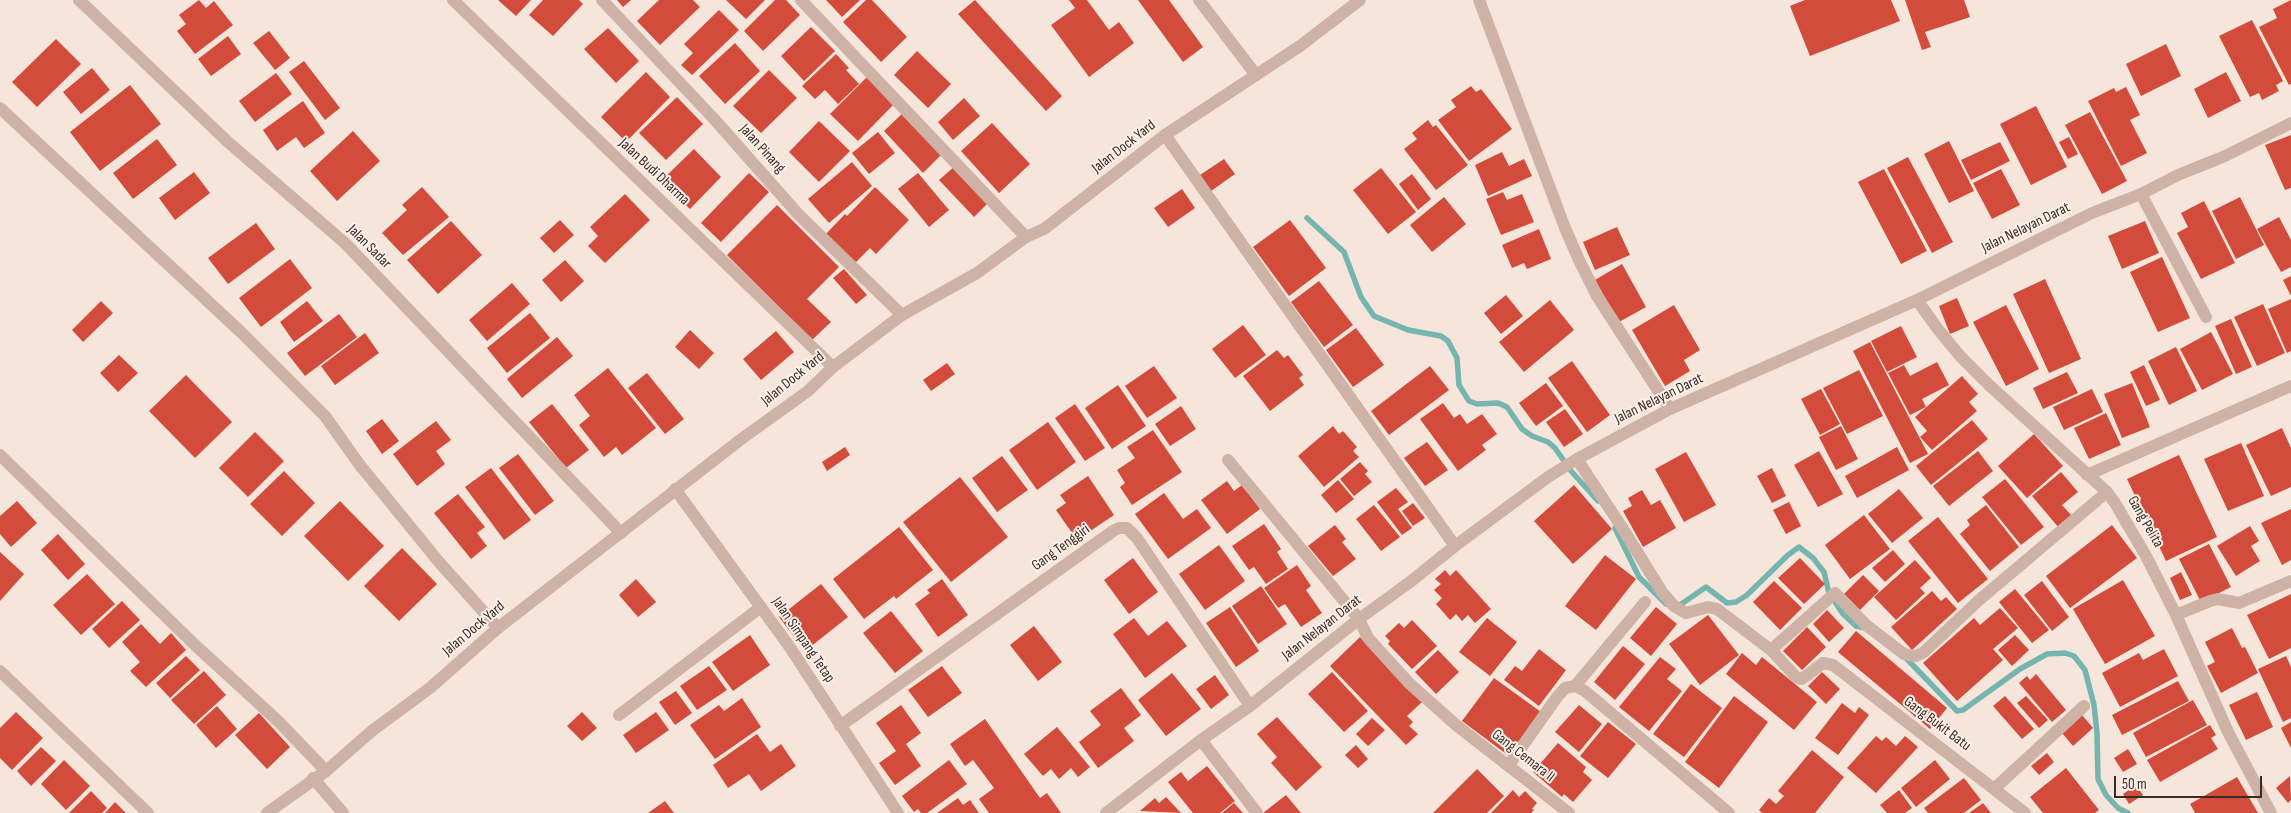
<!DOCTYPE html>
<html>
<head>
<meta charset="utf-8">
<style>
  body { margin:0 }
  #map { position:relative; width:2291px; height:813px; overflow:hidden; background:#f5e5db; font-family:"Sofia Sans Condensed",sans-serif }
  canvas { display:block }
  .scale { position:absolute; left:2114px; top:776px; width:148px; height:22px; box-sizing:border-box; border:2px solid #392a27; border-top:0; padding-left:6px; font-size:15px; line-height:18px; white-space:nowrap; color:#392a27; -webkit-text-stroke:4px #fcf0e8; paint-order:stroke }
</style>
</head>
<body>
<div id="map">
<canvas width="2291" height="813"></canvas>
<div class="scale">50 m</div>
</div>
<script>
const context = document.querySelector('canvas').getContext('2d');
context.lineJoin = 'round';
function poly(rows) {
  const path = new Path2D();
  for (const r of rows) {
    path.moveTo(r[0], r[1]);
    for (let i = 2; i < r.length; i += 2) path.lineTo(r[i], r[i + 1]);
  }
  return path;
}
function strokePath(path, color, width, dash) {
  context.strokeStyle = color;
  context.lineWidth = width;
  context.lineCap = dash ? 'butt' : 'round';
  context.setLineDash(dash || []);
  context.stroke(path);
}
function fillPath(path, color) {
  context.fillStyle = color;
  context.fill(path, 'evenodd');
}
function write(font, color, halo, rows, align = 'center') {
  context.font = font + ' "Sofia Sans Condensed",sans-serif';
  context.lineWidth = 4;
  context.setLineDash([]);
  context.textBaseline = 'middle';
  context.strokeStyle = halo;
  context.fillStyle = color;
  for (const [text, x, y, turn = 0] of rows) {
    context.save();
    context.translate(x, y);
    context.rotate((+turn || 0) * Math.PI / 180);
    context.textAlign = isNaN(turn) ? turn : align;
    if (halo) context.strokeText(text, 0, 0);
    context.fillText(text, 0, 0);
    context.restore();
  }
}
const stream = poly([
  [1307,218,1344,252,1361,297,1374,316,1408,330,1441,336,1448,341,1457,358,1459,385,1469,401,1477,404,1498,403,1507,407,1522,429,1532,436,1548,442,1555,448,1571,471,1598,501],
  [1615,528,1639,577,1666,604],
  [1677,607,1706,587,1727,603,1736,602,1747,595,1788,555,1799,547,1813,558,1824,572,1829,593,1843,614,1856,626,1865,628],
  [1905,657,1957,711,1963,710,2020,669,2047,654,2065,653,2074,656,2085,670,2094,705,2097,733,2098,779,2106,795,2118,808,2128,813]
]);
const building = poly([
  [199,0,206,8,214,1,233,25,195,54,177,31,186,24,179,15],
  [498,0,531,0,516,16],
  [543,0,579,0,583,4,553,36,529,15],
  [617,0,631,0,623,7],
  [659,0,693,0,700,7,660,45,637,21],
  [726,0,765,0,746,19],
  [775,0,786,0,800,15,763,51,744,31],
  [826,0,860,0,842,17],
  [866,0,872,0,907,37,881,62,843,22],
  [975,0,1062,96,1046,111,958,14],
  [1069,0,1087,0,1109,30,1119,22,1134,43,1089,77,1051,25,1075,8],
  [1138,0,1169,0,1203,47,1183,62],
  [1805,0,1891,0,1900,21,1810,56,1790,6],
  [1905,0,1964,0,1970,17,1925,32,1931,47,1922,50],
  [2291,0,2291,84,2289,85,2259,27,2277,18,2273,9],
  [719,10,739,30,692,75,681,65,693,53,684,44],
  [2252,20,2283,81,2276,85,2279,91,2262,100,2259,93,2250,97,2219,36],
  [811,27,835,51,804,81,781,56],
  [608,28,639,61,616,83,584,49],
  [269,31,290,58,275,70,253,43],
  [228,36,241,54,211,76,198,59],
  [56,39,81,64,37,107,12,82],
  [735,43,760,71,725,104,699,76],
  [2166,44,2181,76,2141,96,2126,64],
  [917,51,951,84,928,108,894,75],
  [836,54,849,68,846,70,859,84,838,104,825,90,815,99,802,86],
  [304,61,340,108,325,120,289,72],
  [92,68,110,90,81,114,63,92],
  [769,70,797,98,761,133,733,106],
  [646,72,670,97,626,142,601,117],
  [2226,72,2241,101,2208,118,2194,89],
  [276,73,292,94,255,122,239,101],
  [867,77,894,104,858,141,830,114],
  [130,85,161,124,100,171,70,132],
  [1471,86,1476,92,1481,89,1512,129,1469,161,1438,120,1456,107,1451,100],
  [2126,87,2140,115,2130,120,2147,153,2121,166,2088,101,2114,88,2116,92],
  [677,97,703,124,666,160,639,133],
  [964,98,980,116,953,140,938,122],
  [303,101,325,133,304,148,296,137,277,151,263,130],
  [2036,106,2067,167,2031,185,2000,124],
  [905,111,944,152,923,173,884,131],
  [2090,112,2127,181,2102,194,2065,125],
  [1428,120,1433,127,1436,125,1468,165,1436,190,1404,149,1417,139,1412,133],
  [819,121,850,151,819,182,789,152],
  [992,123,1030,164,999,193,961,151],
  [353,131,380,161,337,201,310,171],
  [878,132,895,153,869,174,852,153],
  [2291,135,2291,188,2285,190,2265,145],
  [2069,137,2078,154,2068,159,2059,142],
  [157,139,177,165,133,199,113,173],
  [1949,141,1974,191,1949,203,1924,154],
  [2000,142,2010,161,1971,180,1961,160],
  [694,149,721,177,690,209,661,181],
  [1502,152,1509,166,1524,159,1532,176,1488,196,1475,165],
  [1908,157,1953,242,1932,253,1887,168],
  [1224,159,1235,174,1211,191,1200,175],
  [852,162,872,186,829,223,808,199],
  [955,166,989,202,974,217,939,180],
  [1381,168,1416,212,1388,234,1353,190],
  [1884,169,1927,251,1901,264,1858,182],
  [2001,169,2020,205,1992,219,1973,183],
  [194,172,210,193,175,220,159,198],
  [749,173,769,192,721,242,701,223],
  [918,173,949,210,929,227,898,189],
  [1412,174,1431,199,1418,210,1399,184],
  [422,187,449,217,403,255,382,233,407,210,402,205],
  [875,187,909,220,876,254,870,248,855,263,825,235,845,214,847,216],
  [1182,189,1195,208,1168,227,1154,208],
  [1503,192,1507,200,1522,194,1534,222,1501,235,1486,199],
  [625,194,650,220,605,263,588,246,598,236,590,227],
  [1444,197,1466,224,1432,252,1410,225],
  [2240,197,2264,245,2236,259,2212,211],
  [2204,201,2235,263,2201,279,2177,233,2188,227,2181,213],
  [777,205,839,267,807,299,831,322,812,340,727,255],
  [2279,217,2291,240,2291,267,2281,272,2257,229],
  [560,220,574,235,554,253,540,238],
  [1290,220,1326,268,1289,296,1253,247],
  [451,221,482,255,438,294,407,260],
  [2145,221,2159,253,2122,269,2108,236],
  [256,223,275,249,228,284,208,258],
  [1617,227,1630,255,1595,270,1583,242],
  [1539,229,1551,259,1527,269,1524,263,1512,268,1502,245],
  [2162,257,2190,318,2158,332,2130,272],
  [290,259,312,288,261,327,239,298],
  [565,260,584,281,561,302,542,280],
  [1622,264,1646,307,1619,322,1595,280],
  [844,269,867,295,856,304,833,278],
  [2291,276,2291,296,2283,280],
  [2045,279,2081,359,2049,373,2013,294],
  [1319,281,1353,325,1324,347,1291,302],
  [512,283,530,304,487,341,469,320],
  [1506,295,1523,316,1501,334,1484,313],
  [1957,298,1969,326,1950,334,1939,306],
  [2291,299,2291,351,2287,353,2268,309],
  [1550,300,1574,330,1524,372,1499,342],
  [101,301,113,313,83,342,72,330],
  [307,301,323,321,294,342,280,322],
  [2263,304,2285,353,2257,366,2234,317],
  [1674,305,1700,350,1684,360,1690,371,1665,386,1632,330],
  [2006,305,2039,369,2006,386,1973,322],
  [530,313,550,338,507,373,487,348],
  [339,314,357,337,305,376,287,353],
  [2231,319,2252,367,2236,374,2215,326],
  [1243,325,1266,355,1235,378,1212,349],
  [1901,326,1917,357,1887,372,1871,341],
  [1356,328,1384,365,1353,387,1326,350],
  [690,330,714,353,699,369,675,347],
  [776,331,794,352,761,380,743,359],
  [2211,332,2233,374,2202,390,2180,349],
  [365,333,379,353,335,385,321,366],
  [557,337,573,356,522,398,507,379],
  [1870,342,1928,454,1910,463,1853,351],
  [2176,347,2197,391,2169,405,2148,361],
  [1277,350,1284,358,1288,355,1303,375,1299,378,1304,385,1270,411,1243,376],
  [119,355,138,373,118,392,100,373],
  [1572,361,1610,415,1587,432,1548,378],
  [1937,362,1949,385,1922,399,1926,407,1910,415,1888,373,1904,365,1910,376],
  [947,363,955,374,931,391,923,380],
  [2144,365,2160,400,2146,406,2130,372],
  [1154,366,1177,398,1147,418,1125,386],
  [1430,366,1449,390,1389,435,1371,411],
  [608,368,656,428,622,455,616,447,604,457,579,425,590,416,574,395],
  [1859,370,1883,416,1847,434,1823,388],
  [2067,372,2078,393,2043,409,2033,388],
  [647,373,684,419,665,434,628,388],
  [186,375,232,422,195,458,149,411],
  [1962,376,1978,394,1969,402,1977,411,1932,450,1920,437,1927,431,1915,417],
  [1546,383,1563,406,1536,426,1519,403],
  [2132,383,2150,427,2122,438,2104,394],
  [1118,385,1146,426,1112,449,1085,408],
  [1821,389,1840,424,1820,435,1801,399],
  [2092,389,2103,412,2064,430,2053,407],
  [1443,403,1454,418,1460,414,1467,424,1482,414,1497,434,1482,445,1486,450,1458,471,1420,419],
  [552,404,589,450,566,468,529,422],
  [1075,404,1105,448,1085,461,1055,418],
  [1181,406,1196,429,1170,446,1155,424],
  [1565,409,1583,434,1564,447,1546,422],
  [2106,413,2121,445,2089,459,2074,428],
  [382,419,399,441,382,454,366,431],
  [1972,420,1988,439,1931,485,1916,466],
  [436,421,451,440,436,451,445,464,417,486,393,454],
  [1048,422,1076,462,1037,490,1009,450],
  [1333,426,1339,434,1343,431,1357,447,1353,451,1359,457,1324,487,1298,456],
  [1841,426,1858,459,1836,470,1819,437],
  [2282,428,2291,448,2291,487,2271,496,2246,445],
  [1153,430,1182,472,1132,505,1120,487,1125,483,1117,470,1135,458,1127,447],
  [255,432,284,461,248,497,219,468],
  [2034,434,2063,466,2027,498,1998,466],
  [1427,442,1448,470,1425,486,1404,458],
  [2241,443,2264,496,2228,511,2204,459],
  [845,447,850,455,827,471,822,462],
  [1897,447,1909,470,1857,498,1845,476],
  [1819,451,1843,494,1818,507,1794,465],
  [1978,451,1993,471,1949,506,1933,486],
  [1686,452,1716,505,1684,522,1655,469],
  [518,454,554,501,535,515,499,468],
  [2179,455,2217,537,2166,561,2127,479],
  [1002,456,1028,490,997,512,972,478],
  [1360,462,1368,471,1365,474,1372,482,1354,496,1340,479],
  [491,468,531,520,504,540,465,487],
  [1772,468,1786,496,1772,503,1757,476],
  [284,471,315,503,282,536,250,504],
  [2061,472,2078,492,2062,505,2072,516,2059,528,2032,496],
  [1088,476,1114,515,1077,540,1056,510,1066,503,1060,495],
  [960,477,1008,537,951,582,903,522],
  [2005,479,2044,527,2021,545,1982,497],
  [1338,480,1354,499,1336,513,1321,495],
  [1227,481,1234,491,1242,485,1260,509,1227,534,1201,500],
  [1574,485,1612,529,1573,564,1534,521],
  [1396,488,1408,502,1398,509,1412,528,1402,535,1377,502],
  [1899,489,1923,518,1892,543,1868,514],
  [1642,490,1651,505,1660,500,1676,528,1643,547,1623,511,1632,506,1628,498],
  [1164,493,1183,519,1197,509,1211,528,1168,559,1135,514],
  [458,494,485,527,477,533,487,546,471,559,434,513],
  [17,501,37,523,11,547,0,534,0,516],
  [340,501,384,546,348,581,304,536],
  [1789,502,1801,526,1786,534,1773,510],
  [1413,503,1425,518,1413,526,1402,511],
  [1374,505,1400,537,1381,551,1356,519],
  [1986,505,2019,547,1990,571,1960,534,1970,525,1967,520],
  [2291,509,2291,560,2282,565,2261,523],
  [1864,515,1890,549,1850,579,1825,545],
  [1938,517,1988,579,1958,603,1908,541],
  [1264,524,1281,549,1277,552,1288,569,1266,584,1254,567,1249,570,1232,546],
  [1335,525,1346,539,1342,542,1356,559,1333,576,1308,546],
  [2112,525,2137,558,2070,608,2046,576],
  [2250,526,2259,541,2251,546,2260,561,2236,576,2217,546],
  [899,527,933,570,896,599,894,596,864,619,833,579],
  [58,534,85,564,68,580,41,550],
  [2209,544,2231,587,2201,602,2179,559],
  [1219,545,1245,581,1205,610,1179,574],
  [402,548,437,584,399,621,364,586],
  [1893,550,1905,564,1885,582,1872,568],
  [0,552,24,574,0,601],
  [1605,555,1636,579,1596,630,1565,606],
  [1133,558,1158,592,1129,614,1104,580],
  [1800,558,1825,584,1804,604,1778,578],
  [1915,560,1931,578,1920,588,1925,593,1896,620,1874,597],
  [1297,565,1311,586,1306,590,1322,613,1301,627,1285,604,1278,608,1264,588],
  [1445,570,1450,576,1456,570,1491,609,1475,623,1468,615,1462,621,1456,614,1450,620,1436,604,1442,598,1434,590,1441,584,1435,579],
  [2181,572,2192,595,2180,600,2170,578],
  [87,574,115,604,81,635,53,605],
  [1863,575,1879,591,1860,610,1844,594],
  [636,579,656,602,638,617,619,595],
  [942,579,968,615,938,637,915,604,930,593,927,590],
  [2123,580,2155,636,2105,664,2073,609],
  [1774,581,1802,608,1780,630,1753,602],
  [2042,581,2069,617,2052,631,2024,595],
  [821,584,848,617,805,651,779,617],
  [1261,586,1287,624,1258,644,1232,606],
  [2015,589,2049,630,2032,643,1999,602],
  [1932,591,1941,601,1946,597,1957,609,1912,650,1891,627],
  [2291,594,2291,648,2269,659,2247,615],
  [122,601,140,620,109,648,92,629],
  [1230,607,1259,651,1236,667,1206,623],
  [1656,607,1677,624,1651,656,1630,638],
  [2000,608,2018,628,1993,649,2003,660,1957,701,1923,663,1974,618,1980,625],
  [1827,610,1844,628,1829,642,1813,624],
  [891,611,923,651,895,673,863,633],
  [1708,615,1739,655,1700,685,1669,644],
  [1134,618,1148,636,1167,621,1187,646,1145,678,1113,634],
  [1487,618,1517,642,1490,676,1459,652],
  [1412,620,1437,646,1412,669,1388,644,1390,641,1385,636,1399,623,1404,628],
  [141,624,160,644,171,633,186,650,146,687,130,671,140,662,122,642],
  [1034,626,1062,662,1038,681,1010,645],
  [1807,627,1826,647,1802,670,1783,651],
  [2232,628,2242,648,2245,647,2258,673,2221,693,2207,666,2215,662,2205,642],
  [1856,631,1947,708,1930,729,1838,652],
  [750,635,770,665,733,691,712,662],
  [2015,635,2029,650,2012,666,1998,650],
  [1360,637,1422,702,1407,716,1413,722,1409,726,1418,734,1406,745,1330,666],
  [1623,646,1645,664,1615,700,1594,682],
  [1539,649,1566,670,1539,706,1504,680,1515,666,1522,671],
  [2164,649,2178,676,2120,707,2102,673,2139,653,2143,660],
  [1438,650,1459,672,1436,694,1415,672],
  [1742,653,1756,665,1762,657,1817,702,1794,730,1726,674],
  [186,656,200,670,170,698,156,683],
  [2286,656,2291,667,2291,718,2283,722,2258,669],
  [1660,657,1676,669,1667,679,1682,691,1649,731,1619,707],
  [709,666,727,690,697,710,680,686],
  [942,666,962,693,928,717,908,690],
  [204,671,226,695,194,724,171,700],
  [1332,672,1368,711,1344,732,1308,694],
  [1822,672,1840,689,1826,704,1808,686],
  [1172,673,1201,709,1166,736,1138,700],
  [2036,674,2066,710,2052,722,2019,683,2027,676,2030,680],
  [1215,675,1229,695,1211,709,1196,689],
  [1494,678,1541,712,1509,756,1462,721],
  [2178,681,2189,701,2122,735,2112,715],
  [1691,684,1722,708,1684,757,1653,734],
  [1121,688,1141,715,1124,728,1134,741,1098,768,1079,742,1101,725,1090,711],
  [676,691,692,713,675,725,659,702],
  [2257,692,2273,727,2246,740,2229,705],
  [1734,696,1768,722,1719,788,1685,762],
  [2005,696,2034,729,2022,739,1993,706],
  [2026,696,2048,720,2039,728,2017,703],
  [742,698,761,727,715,759,690,725,719,705,724,711],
  [2193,700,2207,725,2146,757,2133,733],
  [1842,703,1855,713,1859,707,1869,715,1838,755,1815,738],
  [901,705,921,733,906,744,921,766,895,785,879,763,896,751,876,723],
  [1579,705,1602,724,1579,752,1555,732],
  [217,706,237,729,216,748,196,725],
  [16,712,43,738,12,770,0,758,0,728],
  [582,712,597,728,582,741,567,726],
  [656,712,669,730,636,753,623,735],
  [259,713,290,747,267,769,235,735],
  [2082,715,2093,728,2073,746,2062,733],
  [1277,717,1322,767,1296,791,1271,763,1277,757,1257,734],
  [1372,718,1385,730,1368,746,1356,734],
  [985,719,1040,798,1047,793,1061,813,989,813,979,799,994,788,973,760,965,766,950,744],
  [1608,722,1636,744,1608,778,1580,756],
  [2291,722,2291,748,2281,728],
  [2210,725,2216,735,2211,738,2218,749,2160,782,2147,760],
  [1057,727,1090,767,1078,777,1071,768,1059,779,1051,769,1043,776,1024,754],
  [757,734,770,752,781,744,796,766,761,791,749,774,728,788,713,765],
  [1876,736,1882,741,1886,737,1896,746,1905,736,1918,747,1876,793,1847,768],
  [1558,743,1586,767,1583,772,1592,780,1573,802,1564,794,1562,797,1533,772],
  [1356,745,1368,759,1358,768,1345,755],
  [41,747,56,761,31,786,17,771],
  [2128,749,2137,764,2123,772,2114,758],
  [1812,750,1844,777,1815,813,1762,813,1759,810,1769,798,1776,804,1784,796,1778,791],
  [2047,753,2054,762,2039,775,2031,766],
  [64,760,90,786,66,810,41,784],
  [949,760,967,784,927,813,921,813,918,809,914,812,902,796],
  [1935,760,1950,779,1916,807,1901,788],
  [1207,766,1235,801,1220,813,1193,813,1168,782,1181,772,1188,781],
  [2066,768,2099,810,2095,813,2043,813,2030,797],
  [1477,769,1504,796,1487,813,1433,813],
  [2290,776,2291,800,2288,803,2276,788],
  [2237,777,2258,813,2195,813,2190,804],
  [1964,778,1981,800,1964,813,1928,813,1924,808],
  [2136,785,2143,795,2129,804,2123,794],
  [1513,790,1519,797,1525,791,1537,803,1532,809,1534,810,1531,813,1491,813],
  [1899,790,1912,808,1905,813,1887,813,1880,805],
  [91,791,107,808,102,813,69,813],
  [1286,795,1301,813,1263,813],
  [1166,797,1181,813,1140,811,1155,798,1159,803],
  [958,798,963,805,970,800,979,813,937,813],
  [665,801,674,813,648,813],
  [115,802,126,813,105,813],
  [1234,803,1243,813,1222,813],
  [1983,803,1991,813,1969,813]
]);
const minor = poly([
  [79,0,228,142,346,244,621,533],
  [453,0,833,367],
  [602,0,715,120,798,214,902,315],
  [801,0,1026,237],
  [1199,0,1256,75],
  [1479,0,1565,228,1579,260,1597,296,1670,409],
  [0,108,243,334,325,416,359,464,439,562,498,628],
  [1165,135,1455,546],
  [2141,194,2206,317],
  [1917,300,1937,328,1960,356,1989,385,2107,492,2115,503,2146,556,2176,615,2228,732,2271,813],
  [0,455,195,645,278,721,326,771],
  [1577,459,1623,529,1662,592,1674,606,1686,613,1708,607,1717,609,1771,650,1796,677,1801,679,1806,676,1823,663,1833,665,2025,813],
  [1228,460,1359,619,1368,638,1409,683,1456,725,1569,813],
  [2087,475,2291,386],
  [675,489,789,646,898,813],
  [2176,615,2210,601,2218,599,2239,603,2291,581],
  [1771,650,1835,593,1866,625,1904,654,1916,656,1924,652,1978,601,2107,492],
  [0,671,148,813],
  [1575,686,1645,602],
  [619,715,761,607],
  [840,726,1113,531,1119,528,1127,528,1137,538,1250,706],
  [1201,740,1257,813],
  [1509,765,1557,697,1565,688,1575,686,1585,691,1729,813],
  [313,778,343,813],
  [1995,788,2084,706],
  [1106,813,1201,740,1250,706,1359,619,1410,582,1455,546,1548,477,1577,459,1670,409,1917,300,2092,213,2141,194,2178,175,2225,156,2291,123]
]);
const tertiary = poly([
  [267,813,326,771,373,730,430,688,498,628,740,440,808,391,833,367,902,315,977,273,1026,237,1044,229,1165,135,1300,46,1360,0]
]);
const streetNames = [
  ["Jalan Dock Yard",1124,147,-38],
  ["Jalan Pinang",762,149,48],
  ["Jalan Budi Dharma",654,172,43],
  ["Jalan Nelayan Darat",2026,228,-26],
  ["Jalan Sadar",369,247,45],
  ["Jalan Dock Yard",793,379,-39],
  ["Jalan Nelayan Darat",1659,399,-26],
  ["Gang Pelita",2145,522,60],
  ["Gang Tenggiri",1061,548,-36],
  ["Jalan Nelayan Darat",1322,628,-38],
  ["Jalan Dock Yard",474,629,-40],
  ["Jalan Simpang Tetap",803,640,56],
  ["Gang Bukit Batu",1937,724,37],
  ["Gang Cemara II",1523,756,38]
];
strokePath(stream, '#76b5af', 5.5);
fillPath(building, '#d34b3a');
strokePath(minor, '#ceb2a5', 12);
strokePath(tertiary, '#ceb2a5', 12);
write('15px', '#392a27', '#fcf0e8', streetNames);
</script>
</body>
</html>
